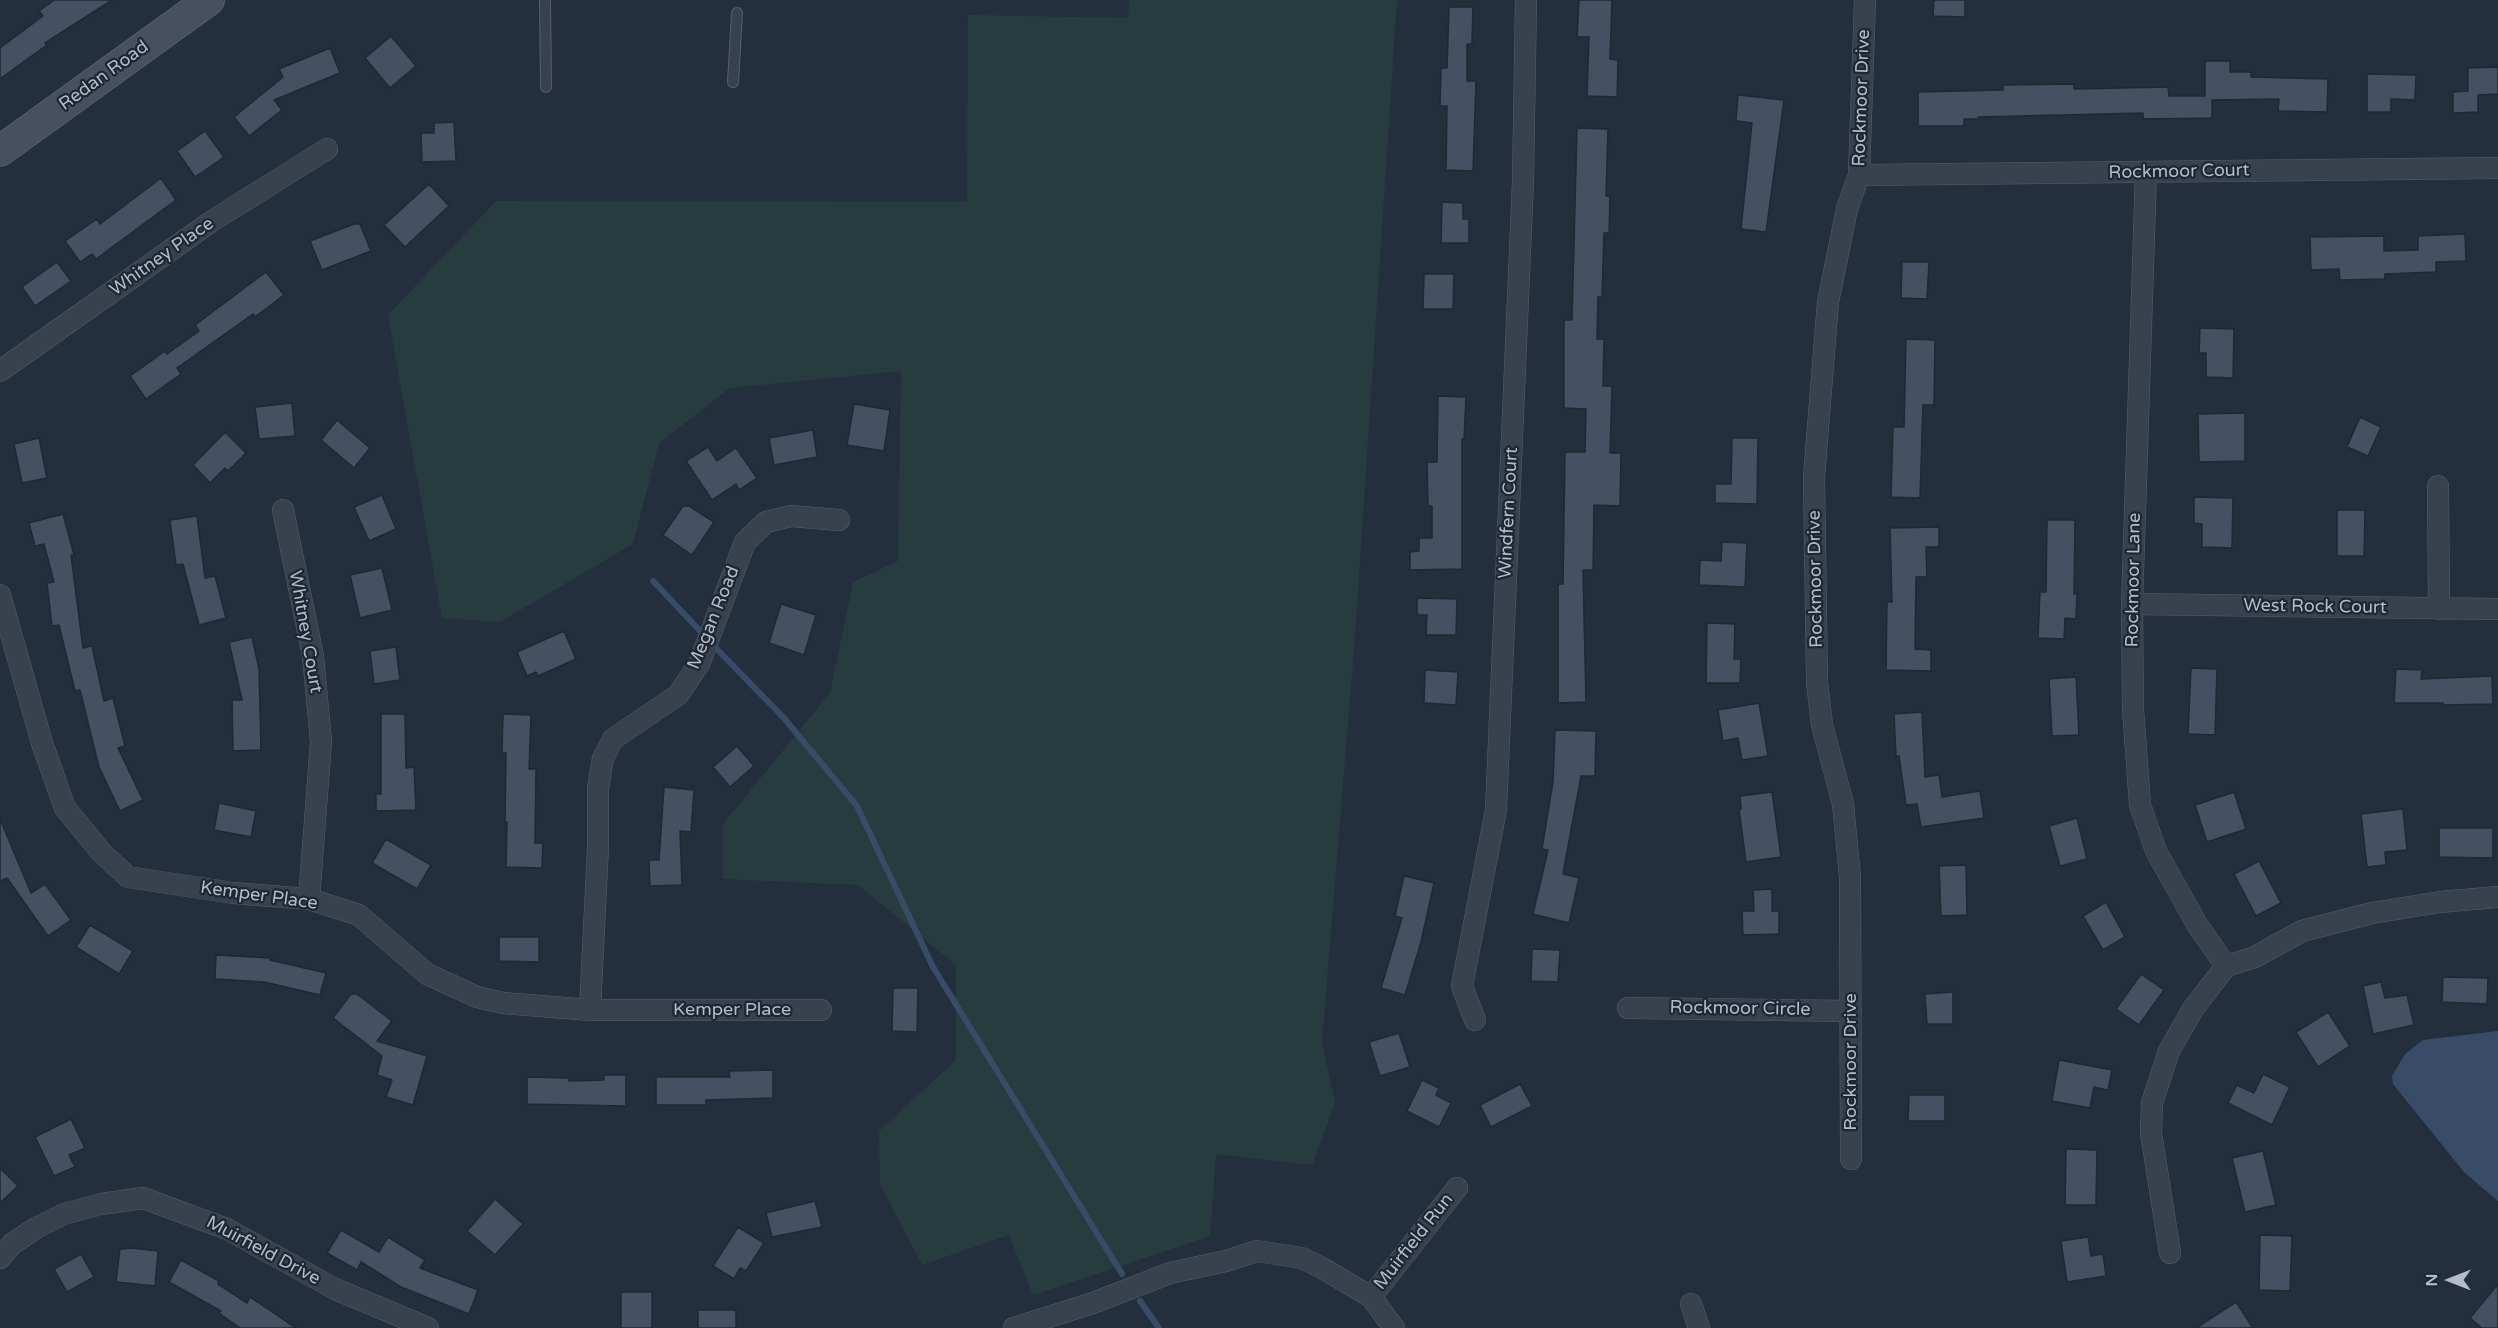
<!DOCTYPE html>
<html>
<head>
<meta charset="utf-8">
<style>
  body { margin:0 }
  #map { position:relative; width:2498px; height:1328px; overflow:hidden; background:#242f3e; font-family:"Varela Round",sans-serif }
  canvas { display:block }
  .north { position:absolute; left:2420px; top:1250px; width:60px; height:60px; -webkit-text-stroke:4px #1d2633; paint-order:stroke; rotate:270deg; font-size:16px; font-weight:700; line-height:24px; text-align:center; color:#b4bcc9 }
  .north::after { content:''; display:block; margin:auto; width:21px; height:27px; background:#b4bcc9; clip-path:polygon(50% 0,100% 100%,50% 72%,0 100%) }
</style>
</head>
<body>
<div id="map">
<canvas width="2498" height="1328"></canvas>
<div class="north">N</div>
</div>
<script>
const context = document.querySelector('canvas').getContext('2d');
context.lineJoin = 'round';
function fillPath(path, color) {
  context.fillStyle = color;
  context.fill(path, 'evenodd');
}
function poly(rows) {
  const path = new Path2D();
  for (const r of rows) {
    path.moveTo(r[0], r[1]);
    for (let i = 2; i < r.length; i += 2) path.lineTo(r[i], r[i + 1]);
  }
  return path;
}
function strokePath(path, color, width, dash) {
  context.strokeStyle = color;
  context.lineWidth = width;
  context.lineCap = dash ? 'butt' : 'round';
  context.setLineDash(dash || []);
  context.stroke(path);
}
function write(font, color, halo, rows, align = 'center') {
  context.font = font + ' "Varela Round",sans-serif';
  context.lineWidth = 4.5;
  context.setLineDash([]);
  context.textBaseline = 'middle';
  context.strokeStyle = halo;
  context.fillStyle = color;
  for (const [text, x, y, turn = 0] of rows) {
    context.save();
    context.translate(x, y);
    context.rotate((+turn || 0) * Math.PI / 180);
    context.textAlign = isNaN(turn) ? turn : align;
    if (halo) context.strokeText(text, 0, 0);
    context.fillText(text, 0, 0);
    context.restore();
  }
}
const green = poly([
  [1129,0,1397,0,1355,637,1322,1042,1335,1103,1312,1165,1216,1154,1210,1236,1033,1295,1009,1235,922,1265,880,1184,879,1131,956,1060,956,965,858,885,723,879,723,824,830,693,853,582,898,561,901,371,730,388,659,443,633,544,500,622,442,618,388,315,496,201,967,202,968,15,1128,18]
]);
const water = poly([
  [2498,1031,2498,1201,2464,1172,2393,1084,2392,1076,2405,1054,2423,1040]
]);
const stream = poly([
  [653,581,704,635],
  [711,643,783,717,857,806,933,967,1122,1274],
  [1140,1301,1159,1328]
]);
const building = poly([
  [54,0,112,0,45,43,47,45,0,79,0,48,43,16,39,11,54,0],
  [1579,0,1612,0,1610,59,1618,60,1617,97,1587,96,1589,37,1577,37,1579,0],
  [1934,0,1965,0,1965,17,1933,16,1934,0],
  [1449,7,1473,7,1472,44,1467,44,1467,81,1476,81,1473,171,1446,170,1447,106,1440,106,1441,68,1447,68,1449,7],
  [391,36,416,66,390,88,365,58,391,36],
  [330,48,340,73,274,100,282,110,249,136,234,117,283,77,279,69,330,48],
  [2205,61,2230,61,2230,72,2251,72,2251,77,2328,79,2327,112,2278,111,2279,99,2212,100,2212,118,2143,119,2143,113,1978,117,1978,119,1964,119,1964,126,1918,126,1918,92,2003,90,2003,85,2074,84,2074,89,2168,87,2169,96,2205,96,2205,61],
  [2498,67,2498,94,2478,95,2478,112,2453,113,2453,92,2468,91,2468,68,2498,67],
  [2367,74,2416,75,2415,100,2391,99,2391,112,2367,112,2367,74],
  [1738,95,1784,100,1766,232,1741,229,1752,123,1736,121,1738,95],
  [454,122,456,161,422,162,421,133,434,133,434,123,454,122],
  [1577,128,1608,129,1606,196,1610,196,1609,233,1604,233,1602,297,1598,297,1597,339,1604,339,1603,386,1612,386,1610,453,1621,453,1620,506,1594,505,1593,570,1583,570,1586,702,1558,703,1558,584,1563,584,1565,452,1585,452,1586,409,1564,408,1564,320,1572,320,1577,128],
  [205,131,224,157,195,177,177,151,205,131],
  [161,178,176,200,96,259,92,254,80,262,65,241,97,219,100,224,161,178],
  [429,184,449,206,405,247,384,225,429,184],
  [1442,202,1463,203,1463,219,1469,219,1469,243,1441,243,1442,202],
  [354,224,360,224,371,251,322,270,310,241,354,224],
  [2465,234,2466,261,2436,262,2436,272,2385,274,2385,279,2340,280,2339,269,2311,270,2310,237,2384,236,2384,251,2418,250,2418,236,2465,234],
  [57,262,71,281,35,306,22,287,57,262],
  [1902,262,1929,262,1927,299,1901,298,1902,262],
  [266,272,284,295,255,317,253,314,177,368,181,374,146,399,130,376,165,351,167,354,199,331,195,325,266,272],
  [1424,274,1454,274,1453,309,1423,309,1424,274],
  [2200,328,2234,329,2233,378,2206,377,2206,353,2199,353,2200,328],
  [1906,339,1935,340,1934,405,1923,405,1920,498,1891,497,1893,427,1904,427,1906,339],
  [1438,396,1466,397,1464,439,1462,439,1462,569,1410,570,1410,552,1419,551,1419,538,1432,538,1432,506,1428,506,1427,462,1437,462,1438,396],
  [292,403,295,436,259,439,255,407,292,403],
  [854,404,890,410,884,451,847,445,854,404],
  [2245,413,2245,461,2199,462,2198,414,2245,413],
  [2360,417,2381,427,2368,456,2347,447,2360,417],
  [337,420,370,448,354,468,321,440,337,420],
  [813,430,817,457,774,465,769,438,813,430],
  [225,432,246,453,228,471,225,468,210,483,193,465,225,432],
  [39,438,47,478,22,483,14,444,39,438],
  [1732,438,1758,438,1757,504,1715,503,1715,484,1731,484,1732,438],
  [708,447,717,461,736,448,757,478,739,490,736,484,712,500,686,461,708,447],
  [382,495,396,529,369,541,354,507,382,495],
  [2194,497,2233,498,2232,548,2202,547,2202,524,2194,523,2194,497],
  [683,506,689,506,714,522,692,555,663,535,683,506],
  [2337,510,2365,510,2364,556,2337,556,2337,510],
  [63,514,74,555,71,555,83,648,92,646,104,701,113,698,125,746,118,748,143,800,120,811,99,767,80,690,75,691,59,625,52,626,47,583,54,582,44,544,35,546,29,523,63,514],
  [197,516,205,578,215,576,226,618,199,625,183,564,176,565,170,520,197,516],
  [2047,520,2075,520,2074,594,2077,594,2076,619,2065,618,2064,639,2038,638,2040,592,2046,592,2047,520],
  [1939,527,1939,547,1926,547,1927,577,1916,577,1915,649,1931,650,1931,671,1886,670,1887,602,1892,602,1890,528,1939,527],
  [1722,542,1747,543,1745,587,1699,585,1700,560,1721,561,1722,542],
  [382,568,392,610,360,618,350,575,382,568],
  [1417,598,1457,599,1456,635,1426,635,1427,615,1417,615,1417,598],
  [781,604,816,615,804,655,769,643,781,604],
  [1707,623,1735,624,1734,659,1741,659,1740,683,1706,683,1707,623],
  [564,631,576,659,538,676,536,672,527,676,517,652,564,631],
  [252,637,259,669,261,750,233,751,232,700,242,700,229,642,252,637],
  [396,647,400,680,374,684,370,651,396,647],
  [2191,668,2217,669,2215,735,2188,734,2191,668],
  [2396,669,2422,670,2421,679,2492,676,2493,704,2443,705,2443,703,2394,703,2396,669],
  [1425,670,1458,672,1456,705,1424,703,1425,670],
  [2076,677,2079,735,2052,736,2049,679,2076,677],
  [1759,703,1768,756,1742,760,1738,738,1723,741,1718,710,1759,703],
  [1922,712,1925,777,1939,775,1942,797,1980,791,1984,818,1921,827,1917,804,1906,805,1899,756,1896,756,1894,714,1922,712],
  [381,714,405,714,406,768,414,767,416,810,376,811,376,794,381,794,381,714],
  [503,714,531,715,529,769,536,769,535,843,543,843,542,868,506,867,507,822,505,822,506,753,502,753,503,714],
  [1555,730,1596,731,1595,776,1581,776,1563,874,1579,878,1569,923,1533,914,1548,850,1542,849,1553,782,1555,730],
  [737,746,754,766,730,787,713,767,737,746],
  [664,787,694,790,691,832,680,831,682,885,650,886,649,860,659,860,664,787],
  [1772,792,1781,857,1746,862,1739,809,1741,809,1740,796,1772,792],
  [2234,792,2246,829,2207,842,2195,805,2234,792],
  [219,803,256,811,251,837,214,830,219,803],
  [2403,809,2407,850,2385,852,2386,865,2367,867,2361,814,2403,809],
  [2077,818,2087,859,2060,866,2049,826,2077,818],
  [0,819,31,893,45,884,71,920,48,936,7,878,0,881,0,819],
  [2439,828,2493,828,2493,858,2439,857,2439,828],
  [386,839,431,865,417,889,372,863,386,839],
  [2259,861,2281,903,2256,916,2234,874,2259,861],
  [1966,865,1967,915,1941,916,1939,866,1966,865],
  [1404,876,1434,883,1421,942,1405,995,1381,988,1402,918,1395,916,1404,876],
  [1772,889,1772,911,1779,911,1779,934,1743,935,1742,911,1754,911,1753,890,1772,889],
  [2106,902,2125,937,2103,950,2083,916,2106,902],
  [90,925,133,951,119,974,76,947,90,925],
  [499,937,539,937,539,962,499,961,499,937],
  [1532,949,1560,950,1558,982,1531,981,1532,949],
  [216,955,270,958,270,960,326,973,320,995,264,982,215,979,216,955],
  [2141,974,2164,990,2139,1025,2116,1009,2141,974],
  [2443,977,2488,978,2487,1004,2442,1002,2443,977],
  [2381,982,2385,998,2407,995,2414,1025,2373,1034,2363,986,2381,982],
  [893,988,918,988,917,1032,892,1031,893,988],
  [1953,992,1953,1024,1927,1024,1925,994,1953,992],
  [351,994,357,994,392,1021,377,1041,427,1056,413,1105,386,1097,392,1080,377,1075,382,1056,333,1018,351,994],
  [2328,1012,2350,1046,2318,1067,2296,1032,2328,1012],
  [1399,1033,1410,1067,1380,1076,1369,1042,1399,1033],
  [2059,1060,2112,1070,2108,1090,2094,1087,2090,1108,2052,1101,2059,1060],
  [773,1070,773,1098,706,1100,706,1105,656,1105,656,1077,730,1077,729,1071,773,1070],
  [2263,1074,2290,1087,2272,1125,2228,1103,2237,1085,2254,1093,2263,1074],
  [604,1075,626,1075,626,1106,527,1104,527,1077,569,1078,569,1081,604,1080,604,1075],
  [1422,1080,1439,1088,1436,1095,1451,1103,1439,1127,1407,1111,1422,1080],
  [1520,1084,1532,1106,1491,1127,1480,1105,1520,1084],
  [1909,1095,1945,1095,1945,1121,1908,1121,1909,1095],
  [71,1119,85,1148,69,1155,75,1167,54,1176,35,1137,71,1119],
  [2066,1149,2097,1150,2096,1205,2065,1205,2066,1149],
  [2263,1151,2276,1205,2245,1212,2232,1158,2263,1151],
  [0,1168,18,1186,0,1203,0,1168],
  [495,1199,523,1224,495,1255,467,1231,495,1199],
  [815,1201,822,1227,772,1237,766,1213,815,1201],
  [738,1227,764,1243,746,1271,740,1268,734,1279,713,1266,738,1227],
  [341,1230,379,1252,388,1237,425,1260,420,1268,478,1290,469,1314,401,1287,361,1262,357,1270,327,1253,341,1230],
  [2260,1235,2292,1236,2290,1291,2259,1290,2260,1235],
  [2088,1237,2091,1256,2103,1254,2106,1276,2067,1282,2061,1241,2088,1237],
  [131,1248,158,1251,155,1286,116,1282,120,1249,131,1248],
  [81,1254,94,1277,67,1292,54,1269,81,1254],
  [181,1260,219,1281,218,1284,247,1303,250,1297,296,1328,240,1328,219,1313,221,1311,169,1282,181,1260],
  [2498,1284,2498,1328,2482,1328,2470,1318,2498,1284],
  [621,1292,652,1292,652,1328,621,1328,621,1292],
  [2236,1302,2253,1328,2196,1328,2236,1302],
  [698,1310,736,1310,736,1328,698,1328,698,1310]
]);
const service = poly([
  [545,0,546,87],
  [733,82,737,13]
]);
const minor = poly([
  [2146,172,2132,604,2133,709,2140,805,2156,851,2198,926,2226,966],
  [1859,175,2498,168],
  [0,371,212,221,327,149],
  [2438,486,2439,609],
  [283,510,313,656,321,742,309,899],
  [0,595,42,743,65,808,102,853,128,877,233,893,309,899,359,915,427,974,477,997,503,1003,590,1010,821,1010],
  [2132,604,2498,609],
  [1628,1008,1851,1011],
  [590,1010,598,847,598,788,603,758,613,739,678,695,699,664,745,542,766,522,791,516,839,520],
  [1475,1020,1462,986,1496,810,1523,181,1526,0],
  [1851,1159,1850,877,1843,804,1822,725,1817,682,1814,477,1828,302,1847,209,1859,175,1865,0],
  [2170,1253,2151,1133,2152,1103,2169,1051,2193,1009,2226,966,2255,957,2302,931,2372,913,2440,902,2498,897],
  [0,1258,12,1244,36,1228,64,1214,101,1204,143,1198,227,1229,335,1289,428,1328],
  [1371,1297,1457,1188],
  [1691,1304,1699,1328],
  [1014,1328,1093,1303,1170,1273,1226,1261,1257,1251,1302,1258,1324,1269,1371,1297,1394,1328]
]);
const secondary = poly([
  [0,151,209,0]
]);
const streetNames = [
  ["Redan Road",104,76,-36],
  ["Rockmoor Drive",1862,98,-88],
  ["Rockmoor Court",2179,172,-1],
  ["Whitney Place",162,257,-35],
  ["Windfern Court",1509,513,-87],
  ["Rockmoor Drive",1816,579,-91],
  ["Rockmoor Lane",2134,580,-89],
  ["West Rock Court",2315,607,1],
  ["Megan Road",714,618,-68],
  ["Whitney Court",305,632,80],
  ["Kemper Place",259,896,8],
  ["Rockmoor Circle",1740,1009,1],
  ["Kemper Place",732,1010],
  ["Rockmoor Drive",1851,1062,-90],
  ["Muirfield Run",1414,1242,-52],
  ["Muirfield Drive",263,1251,28]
];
fillPath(green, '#263c3f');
fillPath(water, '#394c67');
strokePath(stream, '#394c67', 6);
fillPath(building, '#455162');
strokePath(building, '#1f2835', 1.5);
strokePath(service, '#565f6c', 12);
strokePath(minor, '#565f6c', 22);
strokePath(secondary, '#565f6c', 32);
strokePath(service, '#38414e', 10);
strokePath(minor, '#38414e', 21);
strokePath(secondary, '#465061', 30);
write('18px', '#b4bcc9', '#1d2633', streetNames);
</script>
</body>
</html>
